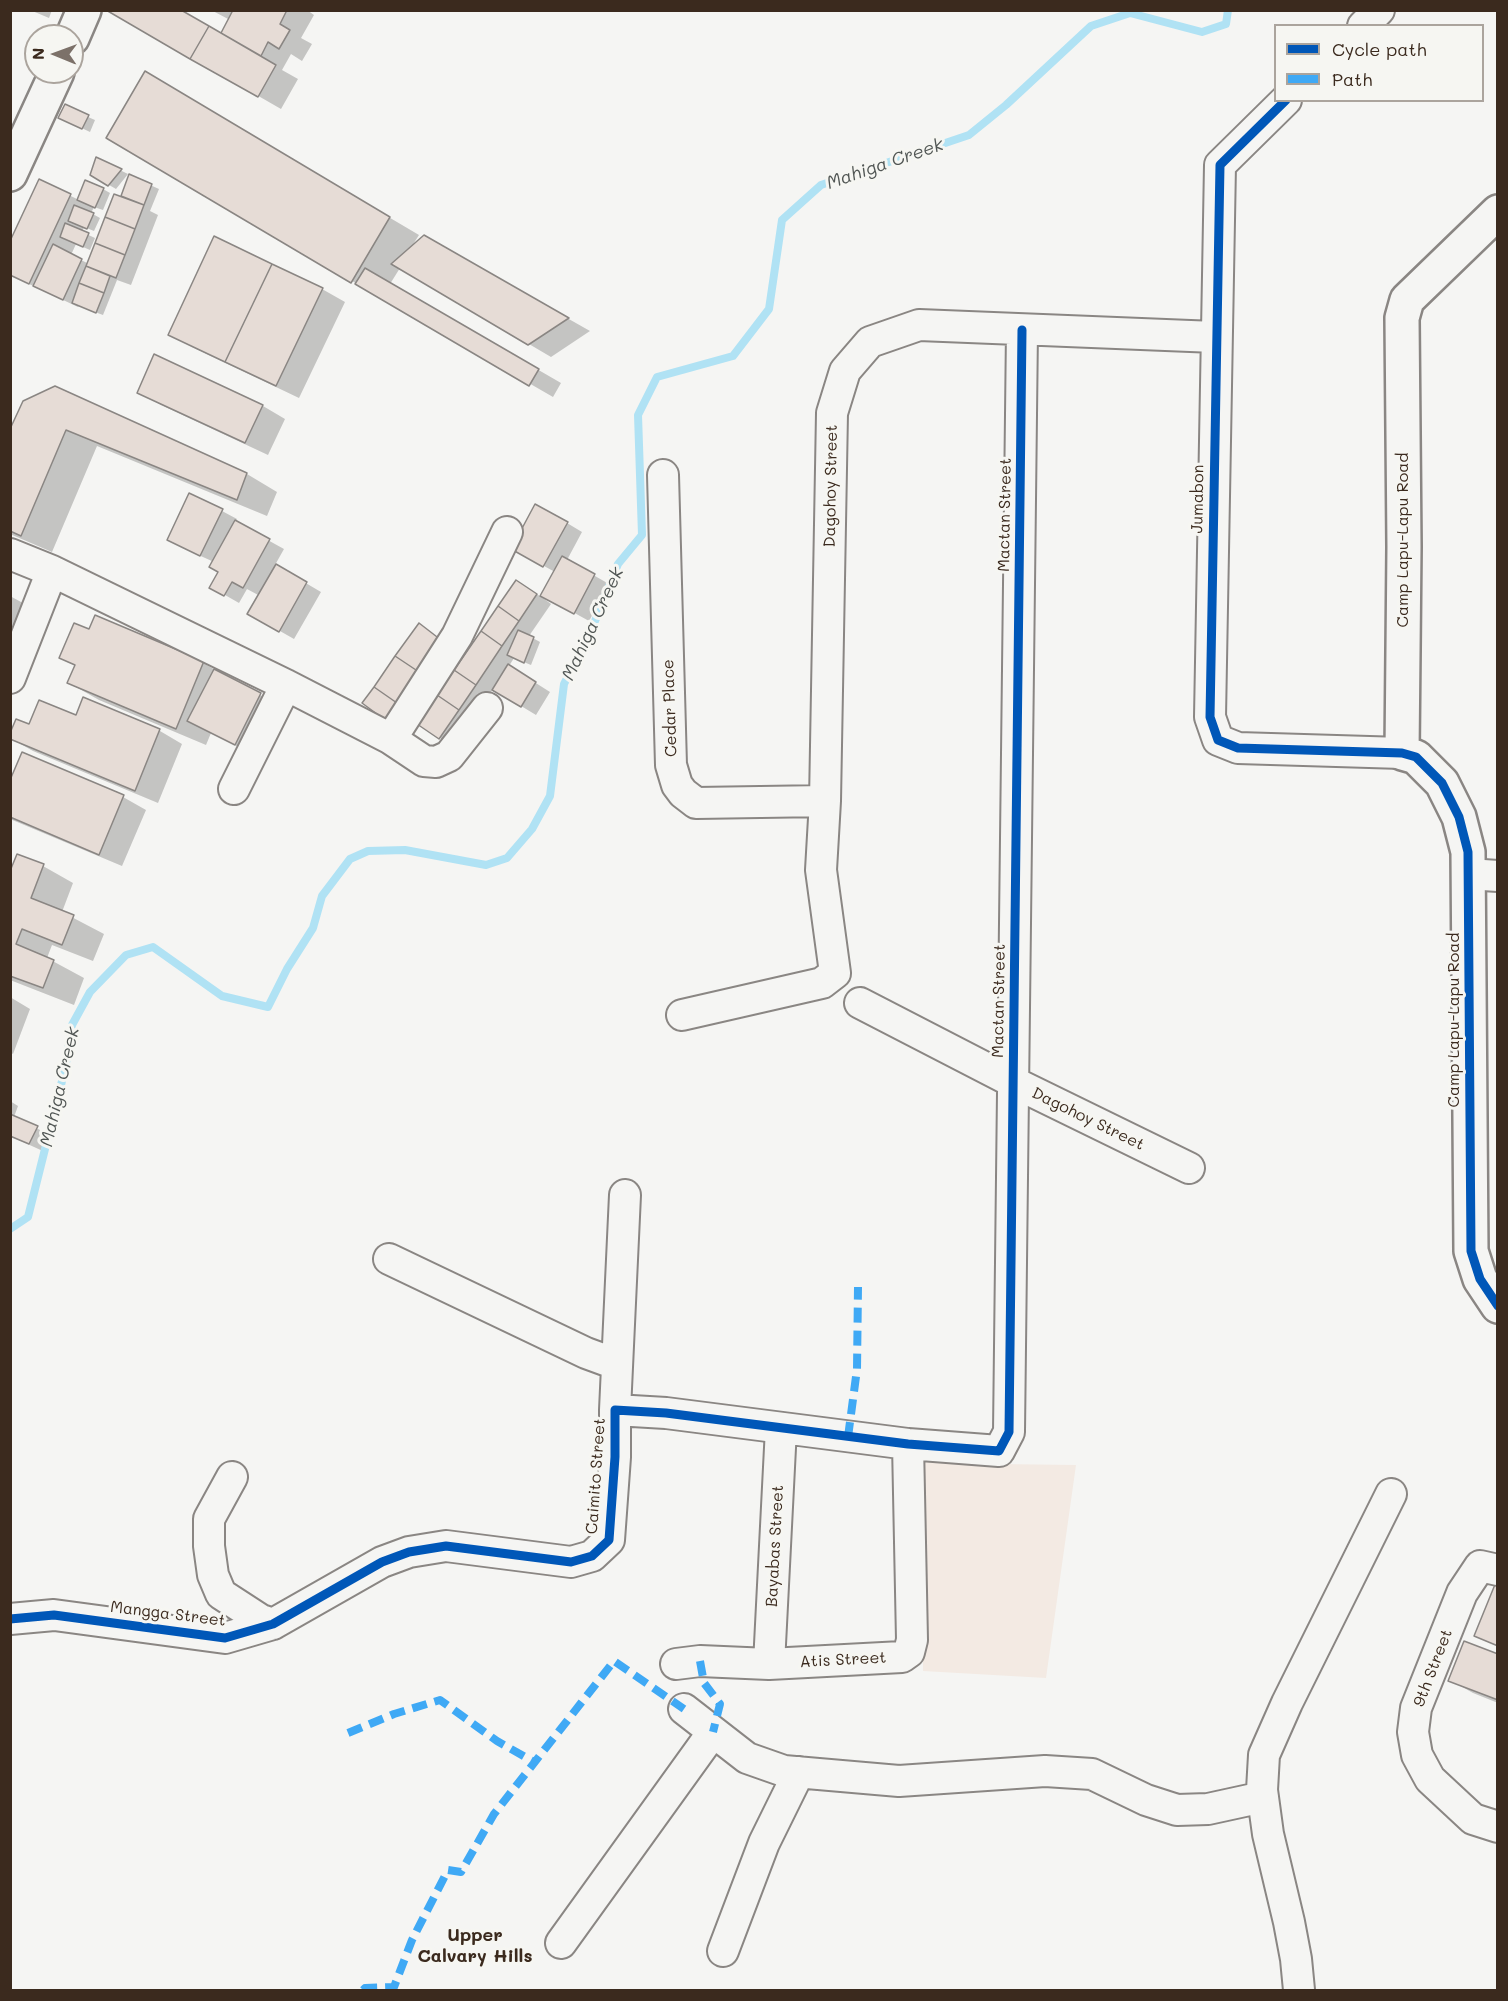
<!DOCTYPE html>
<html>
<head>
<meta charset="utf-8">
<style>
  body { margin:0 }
  #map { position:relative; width:1508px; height:2001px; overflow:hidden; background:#f5f5f3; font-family:Mali,sans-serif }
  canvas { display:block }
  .frame { position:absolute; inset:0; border:12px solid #3b2a1e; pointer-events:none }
  .legend { position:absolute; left:1274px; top:24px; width:210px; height:78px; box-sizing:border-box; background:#f6f6f2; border:2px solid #aba49d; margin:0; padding:8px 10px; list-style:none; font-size:18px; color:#3b2a1e }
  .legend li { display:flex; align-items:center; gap:12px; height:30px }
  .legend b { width:30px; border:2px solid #aba49d }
  .north { position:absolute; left:24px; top:24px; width:60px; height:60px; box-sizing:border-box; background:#f6f6f2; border:2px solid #aba49d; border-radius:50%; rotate:271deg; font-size:16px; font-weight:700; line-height:24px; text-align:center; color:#3b2a1e }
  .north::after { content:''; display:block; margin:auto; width:21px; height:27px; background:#7c7169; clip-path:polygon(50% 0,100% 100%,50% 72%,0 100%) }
</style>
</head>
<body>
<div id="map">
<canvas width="1508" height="2001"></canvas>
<div class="frame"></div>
<ul class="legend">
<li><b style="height:8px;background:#0057b8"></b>Cycle path</li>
<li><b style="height:8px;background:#3fa9f5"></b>Path</li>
</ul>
<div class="north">N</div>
</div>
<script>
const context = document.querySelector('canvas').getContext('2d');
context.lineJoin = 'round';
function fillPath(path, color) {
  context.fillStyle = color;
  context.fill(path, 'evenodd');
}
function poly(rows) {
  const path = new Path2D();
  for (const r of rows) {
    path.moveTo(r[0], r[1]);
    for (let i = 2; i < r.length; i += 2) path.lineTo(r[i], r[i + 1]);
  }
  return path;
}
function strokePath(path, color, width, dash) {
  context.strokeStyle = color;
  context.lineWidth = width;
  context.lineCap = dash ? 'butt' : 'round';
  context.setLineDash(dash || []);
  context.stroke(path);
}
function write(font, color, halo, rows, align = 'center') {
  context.font = font + ' Mali,sans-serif';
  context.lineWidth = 6;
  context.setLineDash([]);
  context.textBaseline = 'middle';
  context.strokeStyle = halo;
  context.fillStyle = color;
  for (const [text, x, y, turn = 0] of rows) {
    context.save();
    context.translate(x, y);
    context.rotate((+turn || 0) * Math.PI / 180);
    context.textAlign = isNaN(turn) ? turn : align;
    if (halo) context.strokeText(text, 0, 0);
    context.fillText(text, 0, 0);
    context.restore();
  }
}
const built = poly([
  [922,1452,997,1464,1076,1465,1046,1678,923,1671]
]);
const shadow = poly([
  [30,10,52,10,49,18],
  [109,10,221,35,230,20,211,10,307,10,314,15,301,38,312,44,302,61,291,54,282,70,298,79,281,109],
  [175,91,419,235,412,246,424,237,590,331,551,357,400,268,390,284,561,383,553,397,352,281],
  [88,117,95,120,90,132,67,121],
  [97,159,128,174,116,189,92,175],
  [130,176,159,189,150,211,158,215,131,285,117,280,103,315,79,306,78,307,10,275,40,181,79,200,103,189,110,193,103,210,94,207,91,213,100,218,94,231,84,227,82,232,95,238,90,250,76,244,71,255,89,264,128,199,123,196],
  [322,289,345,302,299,398,192,347,170,334],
  [155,356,263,406,285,419,268,455,161,405,139,392],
  [55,388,247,474,277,492,267,516,97,446,52,552,10,534,10,433],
  [222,511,237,519,235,522,284,549,275,565,321,592,294,639,250,614,260,596,247,589,239,603,211,587,220,572,214,562,183,548],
  [567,523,582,532,567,560,609,584,589,621,544,596,543,598,551,604,529,636,540,642,531,665,514,658,509,666,550,692,536,715,493,689,454,746,440,738,531,590,541,597,555,572,513,549],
  [10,596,32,608,10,663],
  [61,658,203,663,283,708,258,757,211,733,206,745,99,700,69,683,76,666],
  [84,699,160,731,182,744,158,803,33,751,10,738,30,726,77,717],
  [10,784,123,797,146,810,122,866,10,819],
  [43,866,73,883,62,912,104,934,93,961,52,945,47,958,84,978,74,1005,10,980,10,875],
  [10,997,30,1009,13,1054,10,1052],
  [10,1101,18,1106,14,1117,52,1136,45,1152,10,1136],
  [1498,1656,1498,1703,1473,1693,1450,1680]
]);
const stream = poly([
  [10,1229,28,1217,65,1069,72,1025,90,992,126,955,153,947,222,996,268,1007,287,969,313,928,322,896,350,859,368,851,405,850,486,865,507,858,532,829,550,796,564,684,591,631,618,564,642,535,638,415,657,377,733,356,769,309,782,220,821,185,969,135,1006,105,1091,26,1130,13,1202,32,1226,24,1228,10]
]);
const building = poly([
  [106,10,181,10,209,26,190,59,106,10],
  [233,10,287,10,280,24,290,30,279,49,268,42,261,56,221,33,233,10],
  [209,26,276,65,258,97,190,59,209,26],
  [145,71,390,217,351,283,106,138,145,71],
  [65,104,89,115,82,129,58,118,65,104],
  [96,157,122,169,108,186,90,175,96,157],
  [129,174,152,184,144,205,121,196,129,174],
  [39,179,71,194,29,284,10,275,10,241,39,179],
  [85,180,104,188,95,208,77,200,85,180],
  [114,194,144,205,135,229,105,217,114,194],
  [74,205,94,213,87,229,68,221,74,205],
  [105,217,135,229,125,255,95,243,105,217],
  [65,223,89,233,83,247,60,237,65,223],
  [424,235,569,318,528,345,391,264,424,235],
  [214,236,272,264,225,362,168,335,214,236],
  [95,243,125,255,116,278,86,266,95,243],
  [53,244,82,259,63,300,33,286,53,244],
  [272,264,323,288,276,386,225,362,272,264],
  [86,266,110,276,104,293,79,283,86,266],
  [365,268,539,369,529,386,355,284,365,268],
  [79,283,104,293,96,313,72,303,79,283],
  [154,354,263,405,245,443,137,393,154,354],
  [55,386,247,473,237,500,66,430,21,536,10,531,10,429,23,401,55,386],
  [189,493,223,509,200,556,167,540,189,493],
  [535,504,568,522,543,567,511,549,535,504],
  [235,520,270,539,243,588,232,582,224,596,209,588,218,572,209,567,235,520],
  [562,556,595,574,574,614,540,596,562,556],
  [276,564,307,582,279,632,247,614,276,564],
  [516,580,537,594,519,621,498,606,516,580],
  [498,606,519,621,502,646,481,631,498,606],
  [95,615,204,661,176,729,67,683,75,665,59,658,74,623,89,629,95,615],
  [419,623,441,640,419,672,395,656,419,623],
  [518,630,534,637,524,663,507,655,518,630],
  [481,631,502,646,476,685,454,670,481,631],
  [395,656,419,672,397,703,374,687,395,656],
  [508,664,536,682,521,707,492,690,508,664],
  [214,669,261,693,235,745,187,721,214,669],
  [454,670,476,685,459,710,437,695,454,670],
  [374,687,397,703,385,720,362,703,374,687],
  [437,695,459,710,439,739,417,724,437,695],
  [83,697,160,729,135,791,10,739,10,733,16,719,29,724,39,700,76,715,83,697],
  [22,752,124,795,99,855,10,817,10,780,22,752],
  [17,854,44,864,31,898,74,915,62,945,22,929,16,944,54,960,43,988,10,976,10,871,17,854],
  [10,1114,38,1126,29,1144,10,1136,10,1114],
  [1496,1582,1498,1583,1498,1646,1474,1636,1496,1582],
  [1464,1641,1498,1654,1498,1700,1448,1681,1464,1641]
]);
const street = poly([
  [1363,26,1379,10],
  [1286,100,1220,165,1210,717,1218,740,1238,748,1402,753],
  [663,475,671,765,677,785,683,793,696,803,825,801],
  [10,554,52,571,286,685,391,739,424,761,436,762,449,756,487,708],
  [10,678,52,571],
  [391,739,457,636,507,532],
  [234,789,286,685],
  [1468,874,1498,876],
  [860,1003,1013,1082,1189,1168],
  [682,1015,822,983,835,973,821,870,825,801,832,413,845,371,870,342,919,325,1215,337],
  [389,1259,586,1353,616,1364],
  [615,1410,625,1195],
  [232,1477,209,1519,209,1546,213,1575,221,1594,261,1620,273,1624],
  [1498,1570,1480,1566,1462,1593,1416,1708,1413,1732,1417,1755,1430,1779,1473,1819,1498,1827],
  [10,1619,54,1615,225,1638,273,1624,382,1562,409,1552,446,1546,571,1562,592,1556,609,1540,615,1457,615,1410,666,1413,908,1444,999,1451,1009,1432,1022,330],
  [676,1664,700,1661,769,1664,902,1657,909,1652,912,1640,908,1444],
  [769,1664,781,1428],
  [684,1709,747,1758,784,1771,899,1781,1045,1771,1092,1774,1146,1800,1177,1810,1208,1809,1263,1797],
  [561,1943,713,1732],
  [723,1951,764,1843,799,1772],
  [1299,1990,1296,1959,1289,1922,1268,1834,1262,1790,1264,1755,1287,1703,1391,1494]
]);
const secondary = poly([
  [72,38,84,10],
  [10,174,57,72],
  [1498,212,1407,300,1402,318,1404,547,1402,753,1416,757,1442,783,1459,817,1468,852,1471,1251,1480,1279,1498,1306]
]);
const quiet = poly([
  [848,1437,857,1369,858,1287],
  [700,1661,704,1683,720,1704,713,1732],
  [348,1733,394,1714,440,1700,497,1741,534,1762],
  [363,1990,365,1988,394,1987,412,1940,448,1870,461,1872,494,1814,614,1661,684,1709]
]);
const cycleway = poly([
  [1286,100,1220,165,1210,717,1218,740,1238,748,1402,753,1416,757,1442,783,1459,817,1468,852,1471,1251,1480,1279,1498,1306],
  [10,1619,54,1615,225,1638,273,1624,382,1562,409,1552,446,1546,571,1562,592,1556,609,1540,615,1457,615,1410,666,1413,908,1444,999,1451,1009,1432,1022,330]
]);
const streetNames = [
  ["Dagohoy Street",831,486,-89],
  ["Jumabon",1198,499,-89],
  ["Mactan Street",1005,515,-89],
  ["Camp Lapu-Lapu Road",1403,540,-90],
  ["Cedar Place",670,708,-92],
  ["Mactan Street",999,1001,-89],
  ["Camp Lapu-Lapu Road",1454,1020,-90],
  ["Dagohoy Street",1088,1119,26],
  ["Caimito Street",596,1476,-86],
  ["Bayabas Street",775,1546,-87],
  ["Mangga Street",168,1614,7],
  ["Atis Street",843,1660,-3],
  ["9th Street",1433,1668,-69]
];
const waterNames = [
  ["Mahiga Creek",885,164,-19],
  ["Mahiga Creek",593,624,-65],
  ["Mahiga Creek",60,1087,-77]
];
const neighbourhoodNames = [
  ["Upper",475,1935],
  ["Calvary Hills",475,1956]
];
fillPath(built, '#f3eae3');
fillPath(shadow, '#0003');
strokePath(stream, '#b0e2f4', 8);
fillPath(building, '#e6dcd6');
strokePath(building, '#8a8683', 1.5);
strokePath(street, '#8a8683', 34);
strokePath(secondary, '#8a8683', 38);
strokePath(street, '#f5f5f3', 30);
strokePath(secondary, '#f5f5f3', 33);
strokePath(quiet, '#3fa9f5', 8, [15, 8]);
strokePath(cycleway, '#0057b8', 9);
write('16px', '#3b2a1e', '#f6f6f2', streetNames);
write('italic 18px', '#515654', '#f6f6f2', waterNames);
write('bold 18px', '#3b2a1e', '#f6f6f2', neighbourhoodNames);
</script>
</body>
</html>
